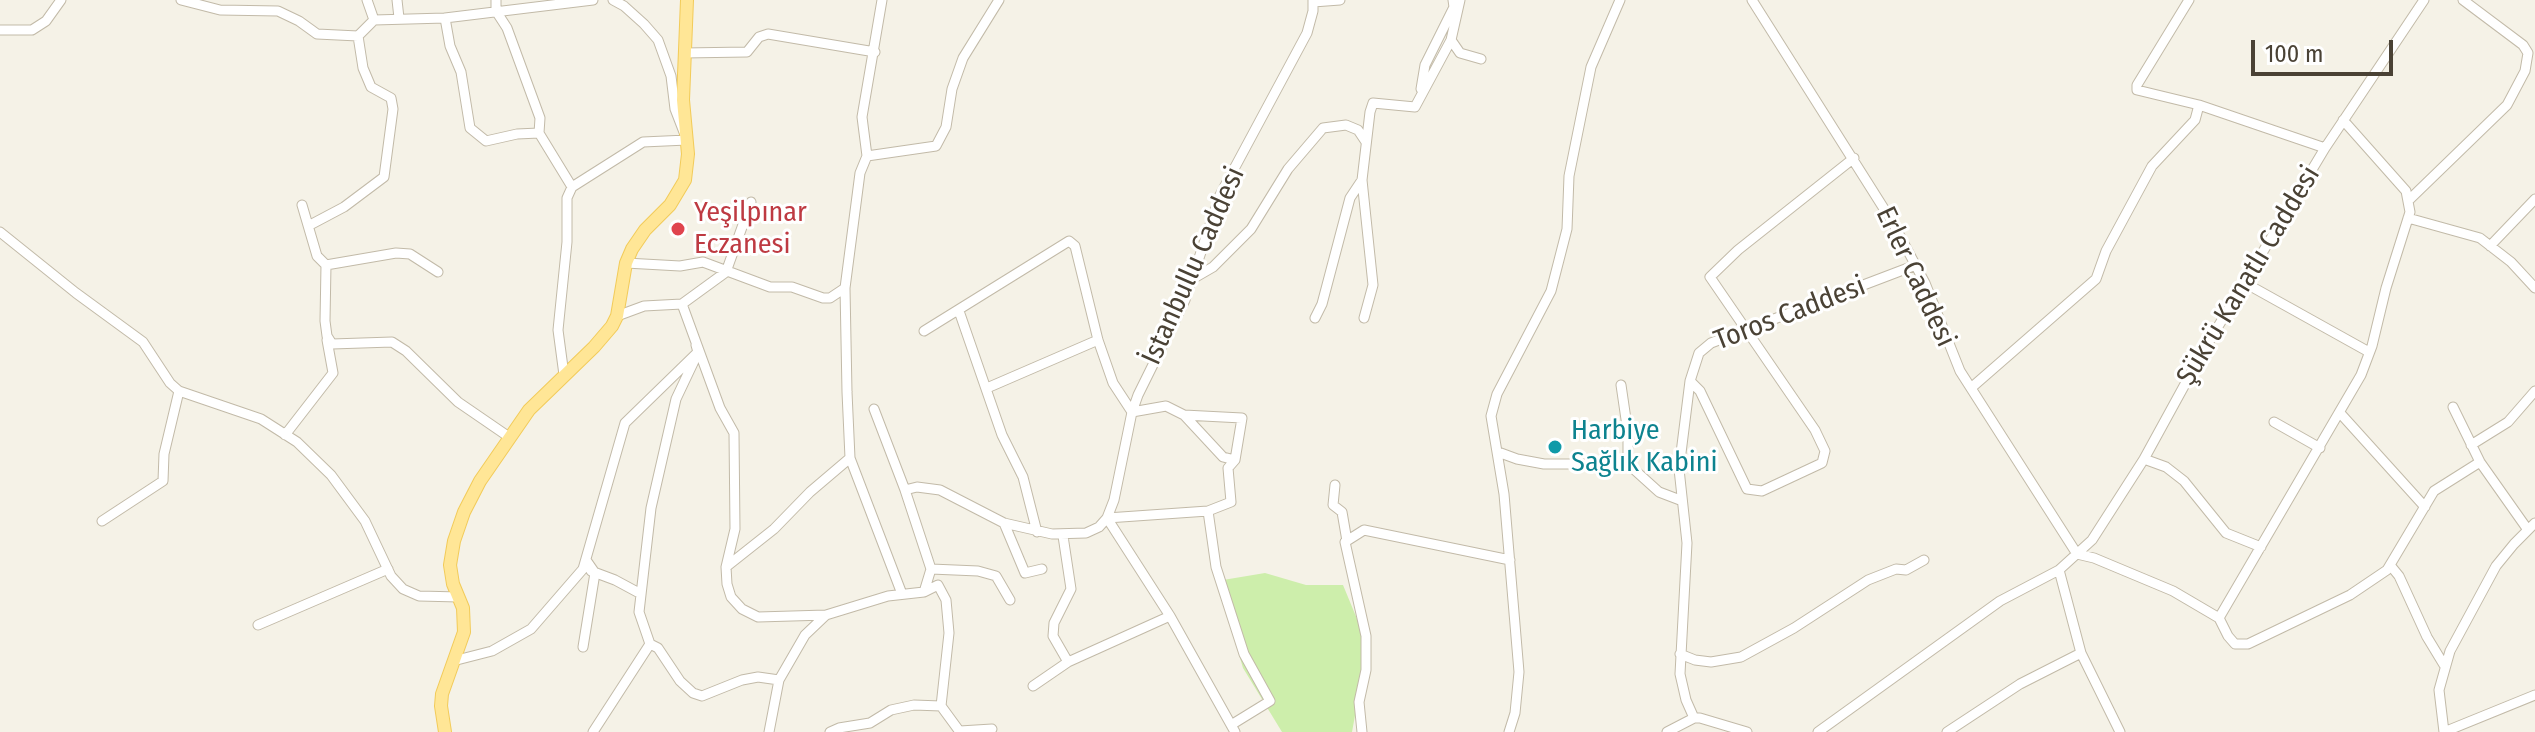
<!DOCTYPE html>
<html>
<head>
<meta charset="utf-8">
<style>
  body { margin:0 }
  #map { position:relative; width:2535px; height:732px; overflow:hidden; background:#f5f2e7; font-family:"Fira Sans Condensed",sans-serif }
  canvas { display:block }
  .scale { position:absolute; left:2251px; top:40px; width:142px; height:36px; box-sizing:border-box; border:4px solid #4a4235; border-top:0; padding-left:10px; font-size:24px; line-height:28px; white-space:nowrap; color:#4a4235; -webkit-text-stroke:6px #fff; paint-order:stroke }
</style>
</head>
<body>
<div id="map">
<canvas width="2535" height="732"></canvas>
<div class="scale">100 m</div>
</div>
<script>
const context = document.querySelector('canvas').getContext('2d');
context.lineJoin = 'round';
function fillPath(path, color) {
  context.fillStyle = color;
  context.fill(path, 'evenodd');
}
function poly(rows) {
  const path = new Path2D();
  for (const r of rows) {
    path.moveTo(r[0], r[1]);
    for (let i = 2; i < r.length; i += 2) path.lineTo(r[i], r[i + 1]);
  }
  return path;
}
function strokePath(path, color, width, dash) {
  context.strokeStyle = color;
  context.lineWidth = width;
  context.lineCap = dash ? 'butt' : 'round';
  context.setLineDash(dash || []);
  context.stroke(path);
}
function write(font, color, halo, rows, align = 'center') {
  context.font = font + ' "Fira Sans Condensed",sans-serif';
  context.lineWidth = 6;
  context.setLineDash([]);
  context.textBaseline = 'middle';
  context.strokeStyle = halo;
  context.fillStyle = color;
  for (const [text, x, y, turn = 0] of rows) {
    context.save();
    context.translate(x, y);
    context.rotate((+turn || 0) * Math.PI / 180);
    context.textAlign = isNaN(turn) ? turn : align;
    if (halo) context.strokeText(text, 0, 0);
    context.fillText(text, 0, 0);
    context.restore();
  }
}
const green = poly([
  [1265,573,1306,585,1343,585,1362,631,1361,683,1352,732,1282,732,1243,668,1217,581]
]);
const minor = poly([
  [181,0,220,10,278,11,299,21,317,34,358,36,374,20,445,18,593,0],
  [367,0,374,20],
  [397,0,399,18],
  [496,0,496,11,507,28,540,118,539,133],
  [882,0,862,117,867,156,860,173,845,288,847,392,850,458,902,594],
  [1752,0,1893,223,1925,283,1960,371,2077,554],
  [2189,0,2137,85,2137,90,2199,105,2325,148],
  [1313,2,1340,0],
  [445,18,450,46,461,72,470,128,486,141,517,134,539,133,572,187,567,198,567,242,558,330,564,375],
  [0,30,32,30,46,21,61,0],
  [1451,40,1460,53,1481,59],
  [684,53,747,52,759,37,768,34,875,52],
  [1421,89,1425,65,1454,7,1453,0],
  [867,156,936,146,946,127,952,89,963,58,999,0],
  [1362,180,1373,285,1364,318],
  [572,187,643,142,687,140,675,109,671,76,658,40,644,24,624,6,613,0],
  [2410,199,2507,105,2525,71,2528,53,2523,45,2463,0],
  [302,205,317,256,326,265,325,321,327,336,332,344,392,342,406,351,458,402,509,437],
  [2408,218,2480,238,2511,262,2535,288],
  [310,225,344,207,384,177,393,109,391,98,371,87,363,68,358,36],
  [0,232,76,293,143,342,170,383,179,391,261,419,297,442,331,475,365,521,391,576,403,589,419,596,459,597],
  [2490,246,2535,199],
  [626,263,680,266,703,262,770,287,792,287,823,298,830,298,845,288],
  [326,265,396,253,410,254,438,272],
  [1194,278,1213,267,1251,229,1288,169,1323,128,1346,125,1358,130,1366,142],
  [2245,283,2369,352],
  [682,304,726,272,751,202],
  [959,311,1002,435,1023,477,1037,532],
  [617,316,644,306,682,304,720,408,734,433,735,529,726,567,727,584,731,597,742,609,758,617,826,615],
  [1315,318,1322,304,1350,198,1362,180,1370,112,1373,103,1415,107,1451,40,1460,0],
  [924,331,1069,241,1075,246,1098,340,1113,383,1132,412,1166,406,1184,415,1223,457,1235,460],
  [1690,381,1700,391,1747,489,1762,491,1822,463,1825,451,1815,430,1710,277,1738,250,1854,158],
  [1621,385,1628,433,1628,464],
  [987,388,1098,340],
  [1971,388,2096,279,2106,251,2152,166,2195,120,2199,105],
  [2453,407,2480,462,2528,530],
  [2340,413,2425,507],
  [1184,415,1242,418,1235,460,1228,468,1231,502,1208,511,1107,518,1170,616,1235,732],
  [2274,422,2320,448],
  [285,435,333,373,327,340],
  [2471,445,2508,422,2535,391],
  [1498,452,1517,459,1544,464,1628,464,1659,492,1680,500],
  [2144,459,2166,467,2184,481,2226,533,2261,547],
  [1335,485,1333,505,1342,512,1347,541],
  [905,490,917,487,940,490,1004,523,1052,534,1086,533,1099,527,1107,518,1114,500,1132,412,1138,395,1185,300,1220,195,1307,33,1313,11,1313,0],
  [1208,511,1216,567,1244,654,1270,701,1231,725],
  [102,521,163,481,164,454,179,391],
  [1004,523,1025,573,1042,569],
  [1063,536,1071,589,1054,623,1053,636,1068,662],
  [2077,554,2094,558,2173,591,2219,618,2228,636,2235,644,2248,644,2350,595,2387,570,2434,491,2480,462],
  [2390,565,2399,576,2427,637,2444,665],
  [726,567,774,529,810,492,850,458],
  [931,569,978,571,996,576,1010,600],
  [2059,570,2081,653,2120,732],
  [591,571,615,580,641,594],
  [2219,618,2361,375,2372,346,2386,288,2410,212,2406,191,2343,120],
  [258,625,388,569],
  [650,644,639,612,651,508,676,399,694,361],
  [583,647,595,573,586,560],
  [1680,654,1695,660,1711,662,1741,657,1794,628,1868,580,1896,569,1906,570,1924,560],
  [453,661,492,651,531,629,583,569,625,423,698,352,696,345],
  [1033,686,1068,662,1170,616],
  [941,706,960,732],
  [1694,718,1686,700,1680,674,1687,543,1679,469,1690,381,1699,353,1711,343,1916,265],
  [960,731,992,729],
  [593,732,650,644,658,648,680,681,693,693,702,696,742,680,758,677,779,680],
  [769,732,779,680,805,635,826,615,888,596,924,592,931,569,905,490,874,409],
  [830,732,839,728,870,723,891,710,914,705,941,706,949,633,946,600,938,585,924,592],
  [1362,732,1359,702,1366,670,1366,636,1345,542,1364,530,1510,560],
  [1509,732,1515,713,1519,672,1504,494,1491,416,1497,394,1551,291,1567,229,1569,176,1591,67,1620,0],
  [1667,732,1694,718,1700,718,1747,732],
  [1818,732,2000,601,2059,570,2092,540,2144,459,2201,355,2325,148,2424,0],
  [1947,732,2020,684,2081,653],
  [2444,732,2439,690,2450,651,2496,566,2514,544,2535,523],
  [2444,732,2535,695]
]);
const major = poly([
  [445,732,441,706,442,694,464,632,463,608,453,584,450,565,454,541,464,512,480,481,529,410,594,347,612,326,617,316,626,263,632,249,645,230,670,205,685,180,688,154,683,100,687,0]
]);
const markers = [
  [678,229,8,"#e0444e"],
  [1555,447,8,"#0f9aa8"]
];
const healthNames = [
  ["Yeşilpınar",694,213],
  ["Eczanesi",694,245]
];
const streetNames = [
  ["İstanbullu Caddesi",1194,266,-66],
  ["Şükrü Kanatlı Caddesi",2249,276,-59],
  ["Erler Caddesi",1915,277,65],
  ["Toros Caddesi",1790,314,-21]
];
const cultureNames = [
  ["Harbiye",1571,431],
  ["Sağlık Kabini",1571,463]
];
fillPath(green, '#cdeeab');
strokePath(minor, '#c2baa8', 11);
strokePath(major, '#f2cb59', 14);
strokePath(minor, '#fff', 9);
strokePath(major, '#ffe696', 12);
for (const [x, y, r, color] of markers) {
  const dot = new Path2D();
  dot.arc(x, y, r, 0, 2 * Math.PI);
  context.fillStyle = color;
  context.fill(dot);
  strokePath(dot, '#fff', 3);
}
write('28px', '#be3a42', '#fff', healthNames, 'left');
write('28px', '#4a4235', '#fff', streetNames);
write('28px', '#0d838f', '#fff', cultureNames, 'left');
</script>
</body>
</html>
